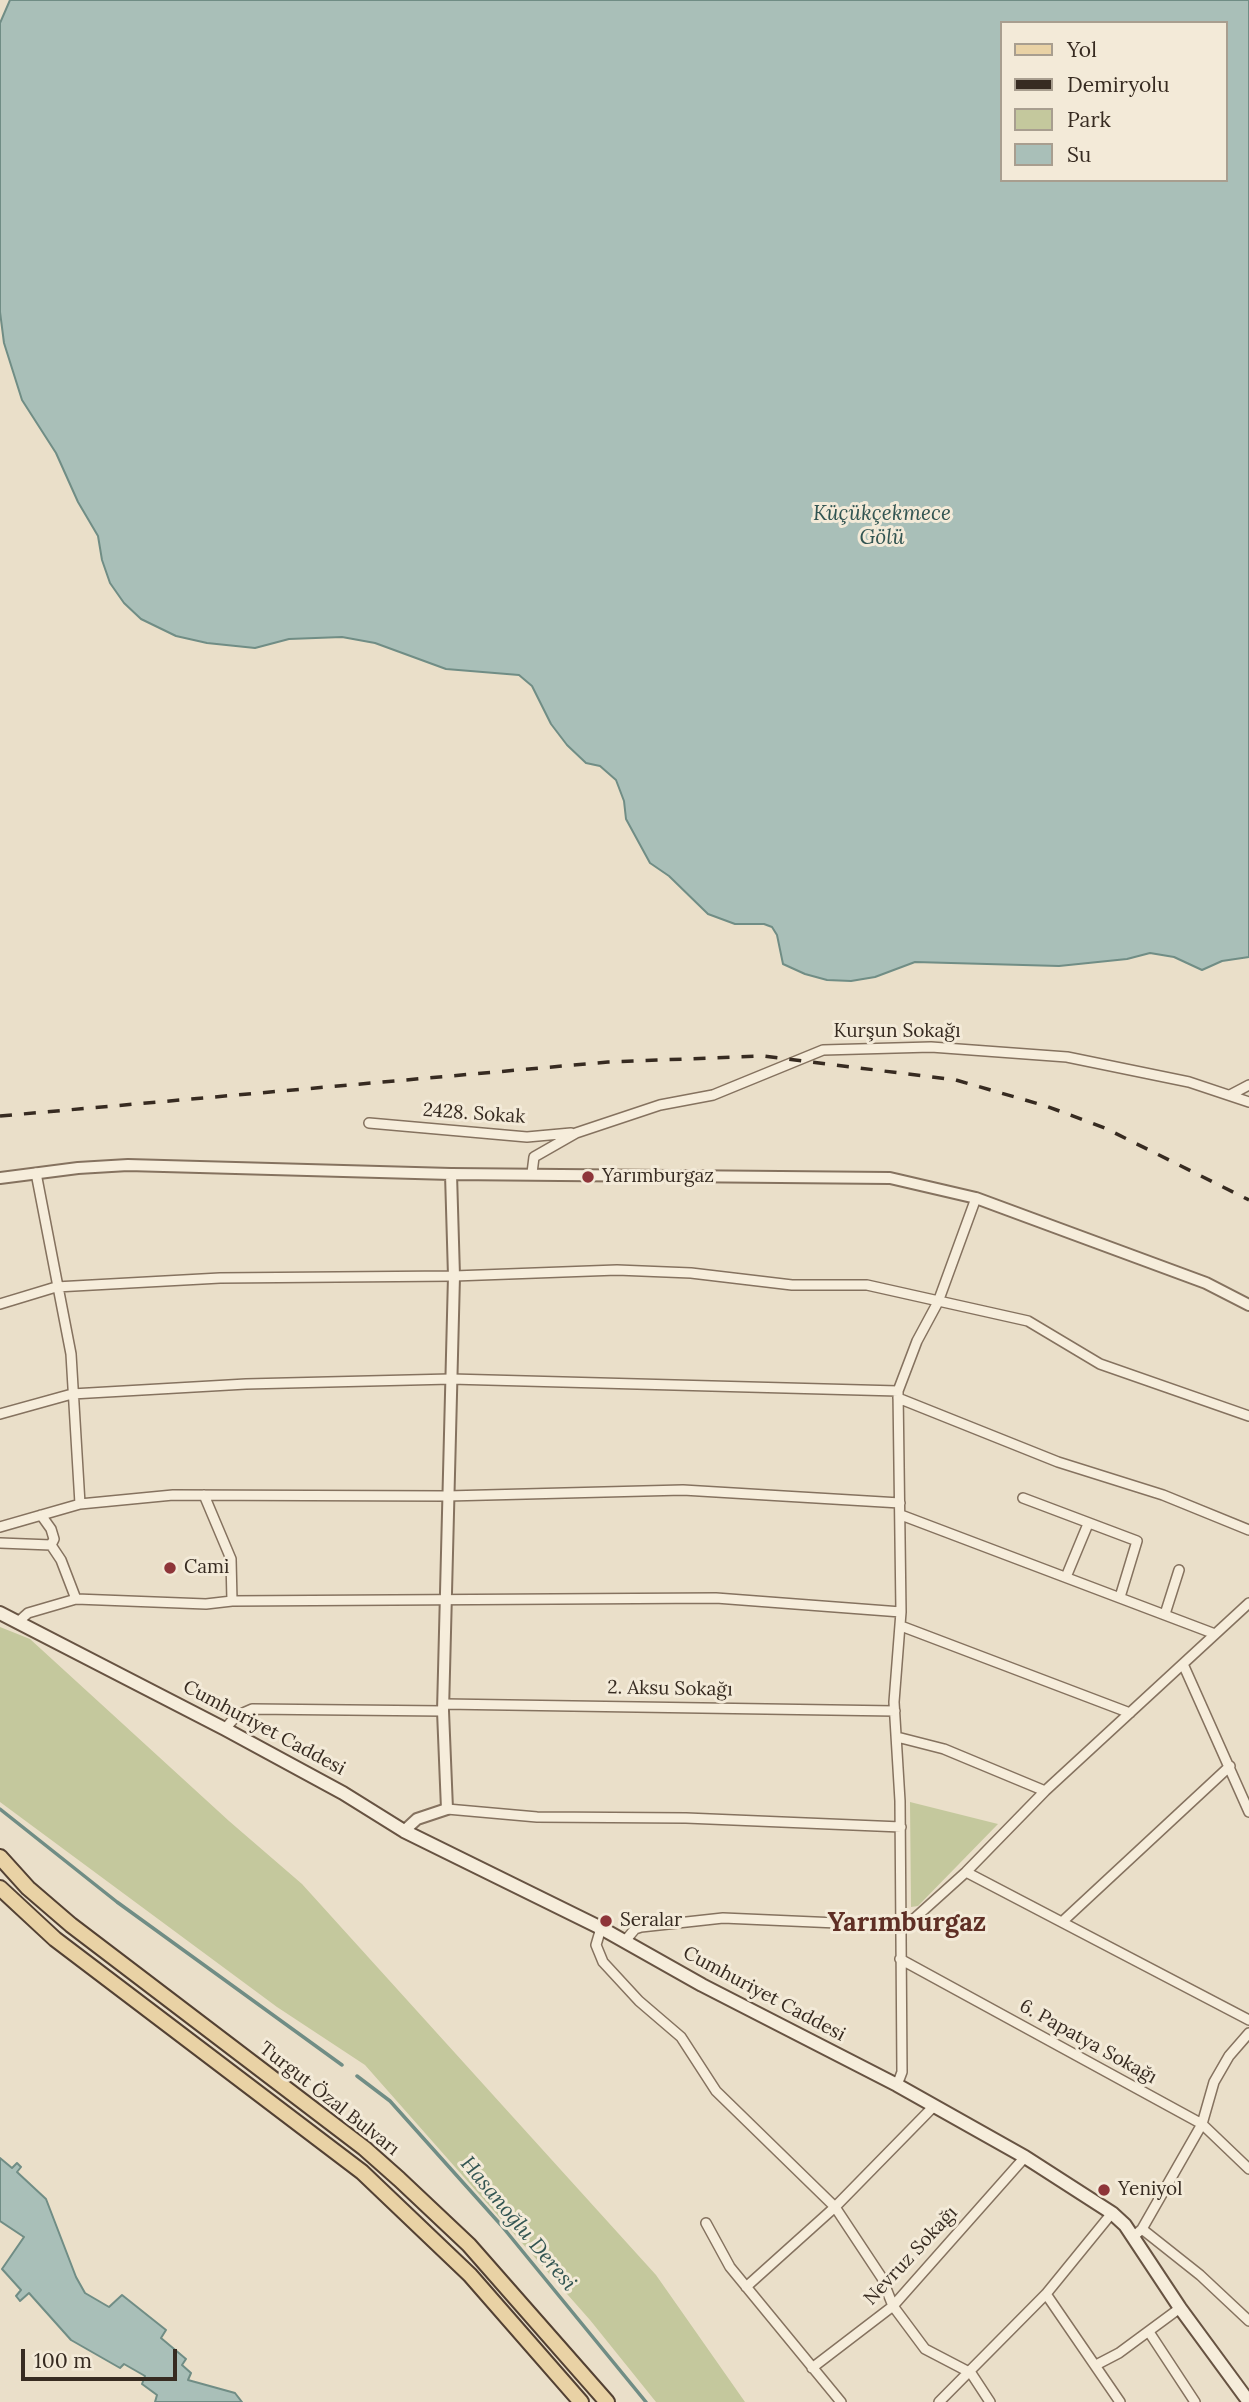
<!DOCTYPE html>
<html>
<head>
<meta charset="utf-8">
<style>
  body { margin:0 }
  #map { position:relative; width:1249px; height:2402px; overflow:hidden; background:#eadfc9; font-family:Lora,serif }
  canvas { display:block }
  .legend { position:absolute; left:1000px; top:21px; width:228px; height:161px; box-sizing:border-box; background:#f3ead8; border:2px solid #a89e8f; margin:0; padding:9px 12px; list-style:none; font-size:21px; color:#372b21 }
  .legend li { display:flex; align-items:center; gap:14px; height:35px }
  .legend b { width:35px; border:2px solid #a89e8f }
  .scale { position:absolute; left:21px; top:2349px; width:156px; height:32px; box-sizing:border-box; border:4px solid #372b21; border-top:0; padding-left:9px; font-size:21px; line-height:24px; white-space:nowrap; color:#372b21; -webkit-text-stroke:5px #f3ead8; paint-order:stroke }
</style>
</head>
<body>
<div id="map">
<canvas width="1249" height="2402"></canvas>
<ul class="legend">
<li><b style="height:9px;background:#e9d2a5"></b>Yol</li>
<li><b style="height:9px;background:#372b21"></b>Demiryolu</li>
<li><b style="height:19px;background:#c4c89d"></b>Park</li>
<li><b style="height:19px;background:#a9bfb8"></b>Su</li>
</ul>
<div class="scale">100 m</div>
</div>
<script>
const context = document.querySelector('canvas').getContext('2d');
context.lineJoin = 'round';
function fillPath(path, color) {
  context.fillStyle = color;
  context.fill(path, 'evenodd');
}
function poly(rows) {
  const path = new Path2D();
  for (const r of rows) {
    path.moveTo(r[0], r[1]);
    for (let i = 2; i < r.length; i += 2) path.lineTo(r[i], r[i + 1]);
  }
  return path;
}
function strokePath(path, color, width, dash) {
  context.strokeStyle = color;
  context.lineWidth = width;
  context.lineCap = dash ? 'butt' : 'round';
  context.setLineDash(dash || []);
  context.stroke(path);
}
function write(font, color, halo, rows, align = 'center') {
  context.font = font + ' Lora,serif';
  context.lineWidth = 6;
  context.setLineDash([]);
  context.textBaseline = 'middle';
  context.strokeStyle = halo;
  context.fillStyle = color;
  for (const [text, x, y, turn = 0] of rows) {
    context.save();
    context.translate(x, y);
    context.rotate((+turn || 0) * Math.PI / 180);
    context.textAlign = isNaN(turn) ? turn : align;
    if (halo) context.strokeText(text, 0, 0);
    context.fillText(text, 0, 0);
    context.restore();
  }
}
const green = poly([
  [0,1627,30,1639,229,1821,302,1884,656,2275,745,2402,656,2402,590,2320,365,2065,277,2007,0,1802],
  [910,1802,998,1824,918,1906,911,1907]
]);
const water = poly([
  [10,0,1249,0,1249,957,1222,961,1202,970,1174,957,1150,953,1127,959,1059,966,915,962,875,977,851,981,827,980,805,974,783,964,777,935,772,927,764,924,735,924,708,914,669,876,650,863,626,819,624,801,616,780,600,766,586,763,567,745,551,724,532,686,519,675,446,669,375,643,342,637,289,639,255,648,207,643,176,636,141,619,124,603,110,583,102,560,98,536,78,502,56,453,22,400,4,343,0,312,0,23,10,0],
  [1002,23,1226,23,1226,180,1002,180,1002,23],
  [0,2158,12,2168,17,2163,21,2167,17,2172,46,2199,76,2277,85,2293,109,2307,122,2295,166,2330,161,2338,186,2359,182,2365,191,2373,188,2380,235,2393,242,2402,155,2402,157,2395,142,2384,145,2376,124,2364,120,2368,71,2340,29,2293,20,2301,16,2296,21,2290,2,2269,24,2237,0,2221,0,2158]
]);
const stream = poly([
  [0,1809,117,1902,342,2065],
  [357,2076,390,2101,501,2225,646,2402]
]);
const minor = poly([
  [1230,1095,1249,1085],
  [369,1123,527,1137,571,1133],
  [36,1173,71,1354,80,1504],
  [532,1173,534,1157,576,1133,660,1105,713,1095,823,1050,931,1047,1067,1057,1189,1082,1249,1102],
  [0,1304,56,1287,220,1278,454,1276,617,1270,691,1273,792,1285,867,1285,1028,1321,1100,1364,1249,1416],
  [898,1398,1058,1462,1163,1495,1249,1530],
  [0,1414,72,1394,246,1384,451,1379,898,1391],
  [204,1495,231,1559,232,1601],
  [1023,1498,1137,1541,1120,1597],
  [901,1515,1215,1634],
  [0,1527,80,1504,173,1495,447,1496,683,1490,900,1503],
  [0,1543,51,1545,54,1539,51,1529,41,1515],
  [51,1545,61,1560,76,1599],
  [1066,1577,1088,1524],
  [1165,1614,1179,1570],
  [18,1622,28,1613,76,1599,206,1604,232,1601,716,1598,901,1612],
  [901,1626,1130,1713],
  [1183,1664,1249,1812],
  [444,1704,895,1711],
  [225,1729,236,1716,252,1709,443,1711],
  [897,1737,944,1749,1045,1791],
  [447,1809,537,1817,686,1818,901,1827],
  [966,1872,1249,2020],
  [1062,1922,1230,1766],
  [601,1928,596,1945,603,1962,639,2001,681,2037,716,2091,835,2207,882,2278,893,2306,925,2349,971,2373,990,2402],
  [625,1941,635,1929,641,1927,723,1918,906,1926,966,1872,1045,1791,1249,1603],
  [900,1959,1202,2124,1249,2169],
  [897,2085,902,2072,900,1801,894,1702,901,1612,898,1391,917,1341,938,1302,976,1198],
  [706,2223,730,2267,841,2402],
  [1142,2229,1200,2275,1249,2321],
  [1133,2237,1142,2229,1202,2124,1214,2082,1229,2056,1249,2033],
  [746,2287,835,2207,934,2106],
  [1046,2294,1120,2402],
  [1149,2332,1195,2402],
  [1096,2365,1119,2353,1180,2308],
  [812,2368,893,2306,1025,2157],
  [939,2402,1046,2294,1112,2213]
]);
const tertiary = poly([
  [0,1178,78,1168,128,1165,451,1174,890,1178,976,1198,1206,1283,1249,1305],
  [404,1831,417,1819,447,1809,443,1711,454,1276,451,1174]
]);
const secondary = poly([
  [0,1613,225,1729,343,1793,404,1831,601,1928,702,1985,897,2085,1025,2157,1112,2213,1125,2225,1180,2308,1249,2402]
]);
const primary = poly([
  [0,1857,28,1888,71,1925,364,2148,399,2179,469,2245,607,2402],
  [0,1888,55,1939,362,2172,470,2275,581,2402]
]);
const rail = poly([
  [0,1116,608,1062,763,1056,956,1080,1046,1106,1105,1128,1249,1200]
]);
const markers = [
  [588,1177,7,"#8e3539"],
  [170,1568,7,"#8e3539"],
  [606,1921,7,"#8e3539"],
  [1104,2190,7,"#8e3539"]
];
const streetNames = [
  ["Kurşun Sokağı",897,1032],
  ["2428. Sokak",474,1114,4],
  ["2. Aksu Sokağı",670,1689,1],
  ["Cumhuriyet Caddesi",264,1728,28],
  ["Cumhuriyet Caddesi",764,1994,28],
  ["6. Papatya Sokağı",1088,2042,29],
  ["Turgut Özal Bulvarı",329,2099,38],
  ["Nevruz Sokağı",911,2256,-47]
];
const poiNames = [
  ["Yarımburgaz",602,1177],
  ["Cami",184,1568],
  ["Seralar",620,1921],
  ["Yeniyol",1118,2190]
];
const waterNames = [
  ["Küçükçekmece",882,514],
  ["Gölü",882,538],
  ["Hasanoğlu Deresi",518,2224,50]
];
const districtNames = [
  ["Yarımburgaz",907,1924]
];
fillPath(green, '#c4c89d');
fillPath(water, '#a9bfb8');
strokePath(water, '#708d85', 2);
strokePath(stream, '#708d85', 3.5);
strokePath(minor, '#85725f', 12);
strokePath(tertiary, '#85725f', 14);
strokePath(secondary, '#675342', 16);
strokePath(primary, '#534133', 18);
strokePath(minor, '#f6eddb', 9);
strokePath(tertiary, '#f6eddb', 10);
strokePath(secondary, '#f6eddb', 12);
strokePath(primary, '#e9d2a5', 14);
strokePath(rail, '#372b21', 3.5, [12, 12]);
for (const [x, y, r, color] of markers) {
  const dot = new Path2D();
  dot.arc(x, y, r, 0, 2 * Math.PI);
  context.fillStyle = color;
  context.fill(dot);
  strokePath(dot, '#f3ead8', 2.5);
}
write('19px', '#372b21', '#f3ead8', streetNames);
write('19px', '#372b21', '#f3ead8', poiNames, 'left');
write('italic 21px', '#325552', '#f3ead8', waterNames);
write('bold 26px', '#5f2f25', '#f3ead8', districtNames);
</script>
</body>
</html>
